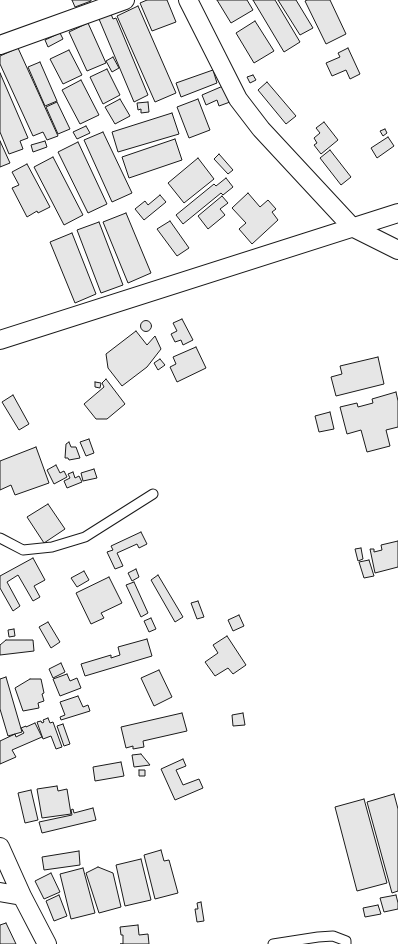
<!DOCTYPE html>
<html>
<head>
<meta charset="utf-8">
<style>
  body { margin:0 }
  canvas { display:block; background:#fff }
</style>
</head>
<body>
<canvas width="398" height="944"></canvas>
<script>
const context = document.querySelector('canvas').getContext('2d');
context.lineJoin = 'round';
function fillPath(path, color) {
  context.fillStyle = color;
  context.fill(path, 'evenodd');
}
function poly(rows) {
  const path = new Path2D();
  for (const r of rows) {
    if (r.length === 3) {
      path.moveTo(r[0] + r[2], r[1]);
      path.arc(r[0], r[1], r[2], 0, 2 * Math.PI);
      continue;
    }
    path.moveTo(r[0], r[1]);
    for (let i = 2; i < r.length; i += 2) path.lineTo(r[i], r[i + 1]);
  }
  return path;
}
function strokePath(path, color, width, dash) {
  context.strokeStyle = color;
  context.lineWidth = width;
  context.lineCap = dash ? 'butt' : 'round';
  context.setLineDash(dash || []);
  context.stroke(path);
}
const building = poly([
  [72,0,91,0,91,1,75,7,72,0],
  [147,0,167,0,176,22,152,31,140,3,147,0],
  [217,0,247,0,253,10,231,23,217,0],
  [253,0,275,0,300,42,284,52,253,0],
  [278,0,296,0,313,28,300,35,278,0],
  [307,0,330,0,346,34,326,44,305,1,307,0],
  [138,6,176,93,155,102,117,16,138,6],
  [111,14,113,19,116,18,148,95,134,102,99,19,111,14],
  [255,21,274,51,254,63,236,33,255,21],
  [88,23,106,63,87,71,69,32,88,23],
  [60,33,63,39,48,47,45,40,60,33],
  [18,48,58,136,47,140,43,132,33,136,0,64,0,56,18,48],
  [348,48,360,74,350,79,346,70,332,76,326,63,340,57,338,53,348,48],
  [69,50,82,75,63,84,50,59,69,50],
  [113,57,119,68,112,72,106,61,113,57],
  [40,62,57,101,45,106,28,67,40,62],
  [107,69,120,95,103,104,90,77,107,69],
  [213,70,217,83,181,97,176,83,213,70],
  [0,73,28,138,20,141,23,149,9,154,0,132,0,73],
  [253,75,256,80,250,83,247,77,253,75],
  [81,80,99,115,80,124,62,90,81,80],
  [267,82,296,116,286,124,258,90,267,82],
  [223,86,230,102,219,106,217,100,206,105,202,95,223,86],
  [120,99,130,116,115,124,105,107,120,99],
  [198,99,210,130,189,138,177,107,198,99],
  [57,102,70,129,58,134,46,107,57,102],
  [148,102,149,112,141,113,141,109,138,110,137,103,148,102],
  [172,113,179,134,118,152,112,132,172,113],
  [324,122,338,140,321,154,314,145,317,143,314,138,320,133,316,128,324,122],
  [86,126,90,133,77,139,73,132,86,126],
  [385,129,387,133,383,136,380,131,385,129],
  [103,132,132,193,112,202,84,140,103,132],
  [388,137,394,146,377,158,371,148,388,137],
  [175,139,182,160,129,178,122,157,175,139],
  [0,141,10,163,0,167,0,141],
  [45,141,47,147,33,152,31,145,45,141],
  [78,142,107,204,88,213,58,152,78,142],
  [330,150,351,177,341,185,320,158,330,150],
  [219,154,233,170,228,174,214,159,219,154],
  [53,157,83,215,64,225,34,167,53,157],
  [198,158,214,179,184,203,168,183,198,158],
  [27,164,50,207,38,213,37,211,27,217,12,188,19,185,12,172,27,164],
  [226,178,233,187,223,195,221,193,183,224,176,215,214,184,216,186,226,178],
  [248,193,260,207,268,200,276,209,272,212,278,220,252,244,239,229,246,223,232,208,248,193],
  [160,195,166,202,144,220,135,209,145,201,148,205,160,195],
  [222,196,228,203,220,209,225,215,208,229,198,216,222,196],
  [126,213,151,273,128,283,103,222,126,213],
  [170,221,189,248,177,256,157,229,170,221],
  [99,222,123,285,101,293,77,230,99,222],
  [72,233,96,294,75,303,50,242,72,233],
  [182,319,193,340,183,345,181,340,175,342,171,334,177,331,173,323,182,319],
  [146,326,5.5],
  [136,331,147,345,155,336,161,349,147,367,122,386,108,368,106,354,136,331],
  [196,347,206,368,177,382,170,367,176,364,173,357,196,347],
  [378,357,384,384,336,396,331,377,342,374,340,366,378,357],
  [160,359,165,365,158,370,154,363,160,359],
  [106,379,125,404,107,419,96,419,84,404,104,387,102,383,106,379],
  [95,382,101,383,100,388,95,387,95,382],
  [396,392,398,401,398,427,386,430,390,446,367,452,361,430,347,434,340,407,357,403,358,407,373,403,372,399,396,392],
  [13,395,29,424,19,430,2,402,13,395],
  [330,412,334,429,319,432,315,416,330,412],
  [89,439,94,453,86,456,80,442,89,439],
  [69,442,71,447,76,447,80,458,69,460,68,458,65,458,66,444,69,442],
  [36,447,49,483,15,495,11,485,0,490,0,461,36,447],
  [56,465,60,473,64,471,67,477,54,484,47,470,56,465],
  [94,469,97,478,83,481,81,473,94,469],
  [73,472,75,478,79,476,82,482,67,488,64,481,70,478,68,474,73,472],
  [48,504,65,529,44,543,27,517,48,504],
  [141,532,147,544,139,548,137,544,117,553,123,566,115,569,107,552,113,550,111,546,141,532],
  [398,541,398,567,375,573,370,549,374,549,374,552,382,550,381,545,398,541],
  [361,548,363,559,358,561,355,549,361,548],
  [33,558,45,580,34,586,40,597,33,601,18,575,7,582,20,606,13,611,0,588,0,576,33,558],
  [369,560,374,576,364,578,359,562,369,560],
  [136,569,139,577,132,581,128,573,136,569],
  [84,571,89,580,77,587,71,578,84,571],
  [158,575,183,617,175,622,151,580,158,575],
  [109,577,122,603,101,613,104,618,91,624,76,593,109,577],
  [134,582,148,613,141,617,126,585,134,582],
  [198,601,204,617,197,619,191,603,198,601],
  [239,615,244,626,233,631,228,620,239,615],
  [151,618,156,629,149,632,144,621,151,618],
  [48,622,60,642,51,648,39,627,48,622],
  [14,629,15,636,9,637,8,630,14,629],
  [227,636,246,665,233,674,228,668,215,676,205,662,218,653,213,645,227,636],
  [147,639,152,656,85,676,81,664,111,655,111,658,120,655,118,647,147,639],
  [6,640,33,640,34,651,0,655,0,645,6,640],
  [61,663,65,672,53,678,49,669,61,663],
  [159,670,172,697,154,706,141,678,159,670],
  [67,674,70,681,77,678,81,688,60,696,53,679,67,674],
  [6,677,22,732,8,736,0,709,0,679,6,677],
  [30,679,41,679,44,693,42,694,44,701,38,703,39,708,23,711,15,688,30,679],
  [78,696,83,707,88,705,90,711,61,720,60,717,65,715,60,702,78,696],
  [182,713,187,731,143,741,144,747,133,749,133,746,126,748,121,727,182,713],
  [243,713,245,725,233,726,232,715,243,713],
  [48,718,50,723,53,722,62,747,56,749,51,736,43,739,37,722,41,721,42,723,44,722,43,720,48,718],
  [35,723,42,737,12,750,16,757,0,764,0,741,15,734,16,737,24,733,21,728,26,726,26,727,35,723],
  [63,724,70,744,64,746,57,726,63,724],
  [141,754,150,765,134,767,132,755,141,754],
  [183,759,186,766,176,770,183,785,199,779,203,788,175,800,161,769,183,759],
  [121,762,124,776,95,781,93,767,121,762],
  [139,770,145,770,145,776,139,776,139,770],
  [57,786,58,791,67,789,71,814,42,818,37,789,57,786],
  [31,790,38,820,25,823,18,793,31,790],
  [394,794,398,809,398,891,392,893,367,802,394,794],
  [364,799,387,883,357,891,335,807,364,799],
  [93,808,96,820,42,833,39,822,72,815,71,810,73,809,74,813,93,808],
  [161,850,164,861,169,860,178,893,155,899,144,855,161,850],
  [79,851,80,865,44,870,42,857,79,851],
  [141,859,151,900,125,906,116,865,141,859],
  [98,867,113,873,121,907,99,913,86,873,98,867],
  [83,868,95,913,71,919,60,874,83,868],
  [51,873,60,892,44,899,35,881,51,873],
  [59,895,67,916,54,921,46,901,59,895],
  [396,895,398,903,398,909,384,912,380,898,396,895],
  [201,902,204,921,197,922,195,909,198,909,197,903,201,902],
  [378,905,381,914,365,917,363,908,378,905],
  [6,923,16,944,0,944,0,925,6,923],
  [138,925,139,935,148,934,149,944,120,944,123,944,123,935,121,935,120,927,138,925]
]);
const service = poly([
  [0,538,2,539,23,550,52,547,85,537,153,494],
  [273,944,318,937,333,936,346,941,346,944]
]);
const minor = poly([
  [188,0,238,99,261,129,352,227,398,250],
  [0,45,125,0],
  [0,340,398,213],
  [0,847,22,896,47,944],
  [0,892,22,896]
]);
fillPath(building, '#e6e6e6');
strokePath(building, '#1a1a1a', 1);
strokePath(service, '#1a1a1a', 11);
strokePath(minor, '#1a1a1a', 20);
strokePath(service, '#fff', 9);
strokePath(minor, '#fff', 18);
</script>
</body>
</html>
